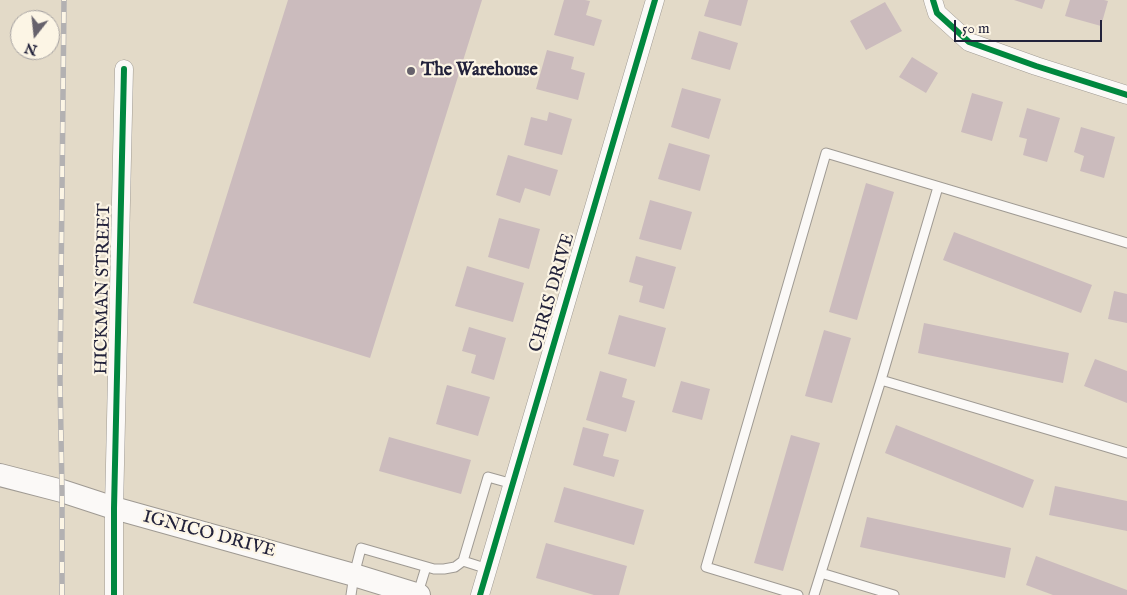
<!DOCTYPE html>
<html>
<head>
<meta charset="utf-8">
<style>
  body { margin:0 }
  #map { position:relative; width:1127px; height:595px; overflow:hidden; background:#e3dac8; font-family:"IM FELL English",serif }
  canvas { display:block }
  .north { position:absolute; left:10px; top:10px; width:50px; height:50px; box-sizing:border-box; background:#fcf5e5; border:1px solid #a5a1a1; border-radius:50%; rotate:196deg; font-size:14px; font-weight:700; line-height:20px; text-align:center; color:#22223b }
  .north::after { content:''; display:block; margin:auto; width:18px; height:22px; background:#66626c; clip-path:polygon(50% 0,100% 100%,50% 72%,0 100%) }
  .scale { position:absolute; left:954px; top:20px; width:148px; height:22px; box-sizing:border-box; border:2px solid #22223b; border-top:0; padding-left:6px; font-size:15px; line-height:18px; white-space:nowrap; color:#22223b; -webkit-text-stroke:4px #fcf5e5; paint-order:stroke }
</style>
</head>
<body>
<div id="map">
<canvas width="1127" height="595"></canvas>
<div class="north">N</div>
<div class="scale">50 m</div>
</div>
<script>
const context = document.querySelector('canvas').getContext('2d');
context.lineJoin = 'round';
function fillPath(path, color) {
  context.fillStyle = color;
  context.fill(path, 'evenodd');
}
function poly(rows) {
  const path = new Path2D();
  for (const r of rows) {
    path.moveTo(r[0], r[1]);
    for (let i = 2; i < r.length; i += 2) path.lineTo(r[i], r[i + 1]);
  }
  return path;
}
function strokePath(path, color, width, dash) {
  context.strokeStyle = color;
  context.lineWidth = width;
  context.lineCap = dash ? 'butt' : 'round';
  context.setLineDash(dash || []);
  context.stroke(path);
}
function write(font, color, halo, rows, align = 'center') {
  context.font = font + ' "IM FELL English",serif';
  context.lineWidth = 4.5;
  context.setLineDash([]);
  context.textBaseline = 'middle';
  context.strokeStyle = halo;
  context.fillStyle = color;
  for (const [text, x, y, turn = 0] of rows) {
    context.save();
    context.translate(x, y);
    context.rotate((+turn || 0) * Math.PI / 180);
    context.textAlign = isNaN(turn) ? turn : align;
    if (halo) context.strokeText(text, 0, 0);
    context.fillText(text, 0, 0);
    context.restore();
  }
}
const building = poly([
  [288,0,482,0,370,358,193,303],
  [564,0,585,0,590,1,586,15,602,20,594,46,554,35],
  [709,0,748,0,741,26,704,16],
  [1014,0,1045,0,1042,9],
  [1070,0,1104,0,1108,1,1101,26,1065,16],
  [885,2,902,31,866,50,850,21],
  [699,31,738,43,730,70,691,59],
  [547,50,574,57,571,69,585,73,578,100,536,89],
  [912,57,938,73,926,93,899,77],
  [682,88,721,99,709,139,671,127],
  [972,93,1003,102,992,141,961,132],
  [1027,108,1060,118,1047,162,1023,155,1027,139,1019,137],
  [549,112,572,119,562,155,524,145,531,117,547,121],
  [1081,127,1115,137,1104,178,1080,171,1084,156,1074,152],
  [669,143,710,155,700,191,658,179],
  [508,155,558,170,550,196,525,188,520,203,496,195],
  [866,183,894,192,857,320,829,312],
  [650,200,692,212,681,250,639,239],
  [499,218,540,229,529,269,488,257],
  [954,232,1092,285,1081,313,943,260],
  [636,256,676,267,664,309,639,302,643,286,629,282],
  [467,266,524,283,513,322,455,306],
  [1114,291,1127,294,1127,323,1108,319],
  [619,315,666,328,655,367,608,354],
  [924,323,1069,353,1063,383,918,353],
  [469,327,506,338,494,380,471,373,476,355,462,351],
  [824,330,851,338,832,403,805,396],
  [1095,359,1127,371,1127,403,1084,386],
  [600,371,627,379,622,397,635,401,626,432,586,420],
  [681,381,710,389,702,420,672,412],
  [447,385,490,397,478,436,436,424],
  [896,425,1034,480,1023,508,885,453],
  [583,427,609,434,603,456,619,460,614,477,573,465],
  [791,435,820,443,783,571,754,563],
  [389,437,471,460,461,494,379,471],
  [1055,486,1127,501,1127,531,1049,515],
  [564,487,644,510,634,545,554,522],
  [867,517,1011,548,1005,578,860,547],
  [546,543,627,566,619,595,594,595,536,578],
  [1036,556,1127,590,1127,595,1053,595,1026,585]
]);
const service = poly([
  [881,380,1127,453],
  [463,561,488,569],
  [821,573,894,595],
  [418,593,426,567],
  [351,595,354,575,361,548,434,569,444,569,455,567,463,561,488,477,513,484],
  [798,595,706,567,826,153,1127,243],
  [814,595,881,380,938,187]
]);
const minor = poly([
  [933,0,937,13,969,42,1036,66,1127,95],
  [114,595,114,508,124,69],
  [480,595,655,0]
]);
const tertiary = poly([
  [0,475,62,491,114,508,354,575,419,595]
]);
const rail = poly([
  [62,595,62,491,60,380,64,0]
]);
const cycleway = poly([
  [933,0,937,13,969,42,1036,66,1127,95],
  [114,595,114,508,124,69],
  [480,595,655,0]
]);
const markers = [
  [411,71,5,"#66626c"]
];
const poiNames = [
  ["The Warehouse",421,71]
];
const streetNames = [
  ["HICKMAN STREET",104,289,-89],
  ["CHRIS DRIVE",553,293,-74],
  ["IGNICO DRIVE",209,535,15]
];
fillPath(building, '#cbbbbd');
strokePath(service, '#9f9a93', 11);
strokePath(minor, '#9f9a93', 19);
strokePath(tertiary, '#9f9a93', 24);
strokePath(service, '#fbf9f7', 9);
strokePath(minor, '#fbf9f7', 18);
strokePath(tertiary, '#fbf9f7', 22);
strokePath(rail, '#b3b1b2', 5.5);
strokePath(rail, '#fcf5e5', 4, [11]);
strokePath(cycleway, '#00873e', 6);
for (const [x, y, r, color] of markers) {
  const dot = new Path2D();
  dot.arc(x, y, r, 0, 2 * Math.PI);
  context.fillStyle = color;
  context.fill(dot);
  strokePath(dot, '#fcf5e5', 2);
}
write('bold 18px', '#22223b', '#fcf5e5', poiNames, 'left');
write('18px', '#22223b', '#fcf5e5', streetNames);
</script>
</body>
</html>
